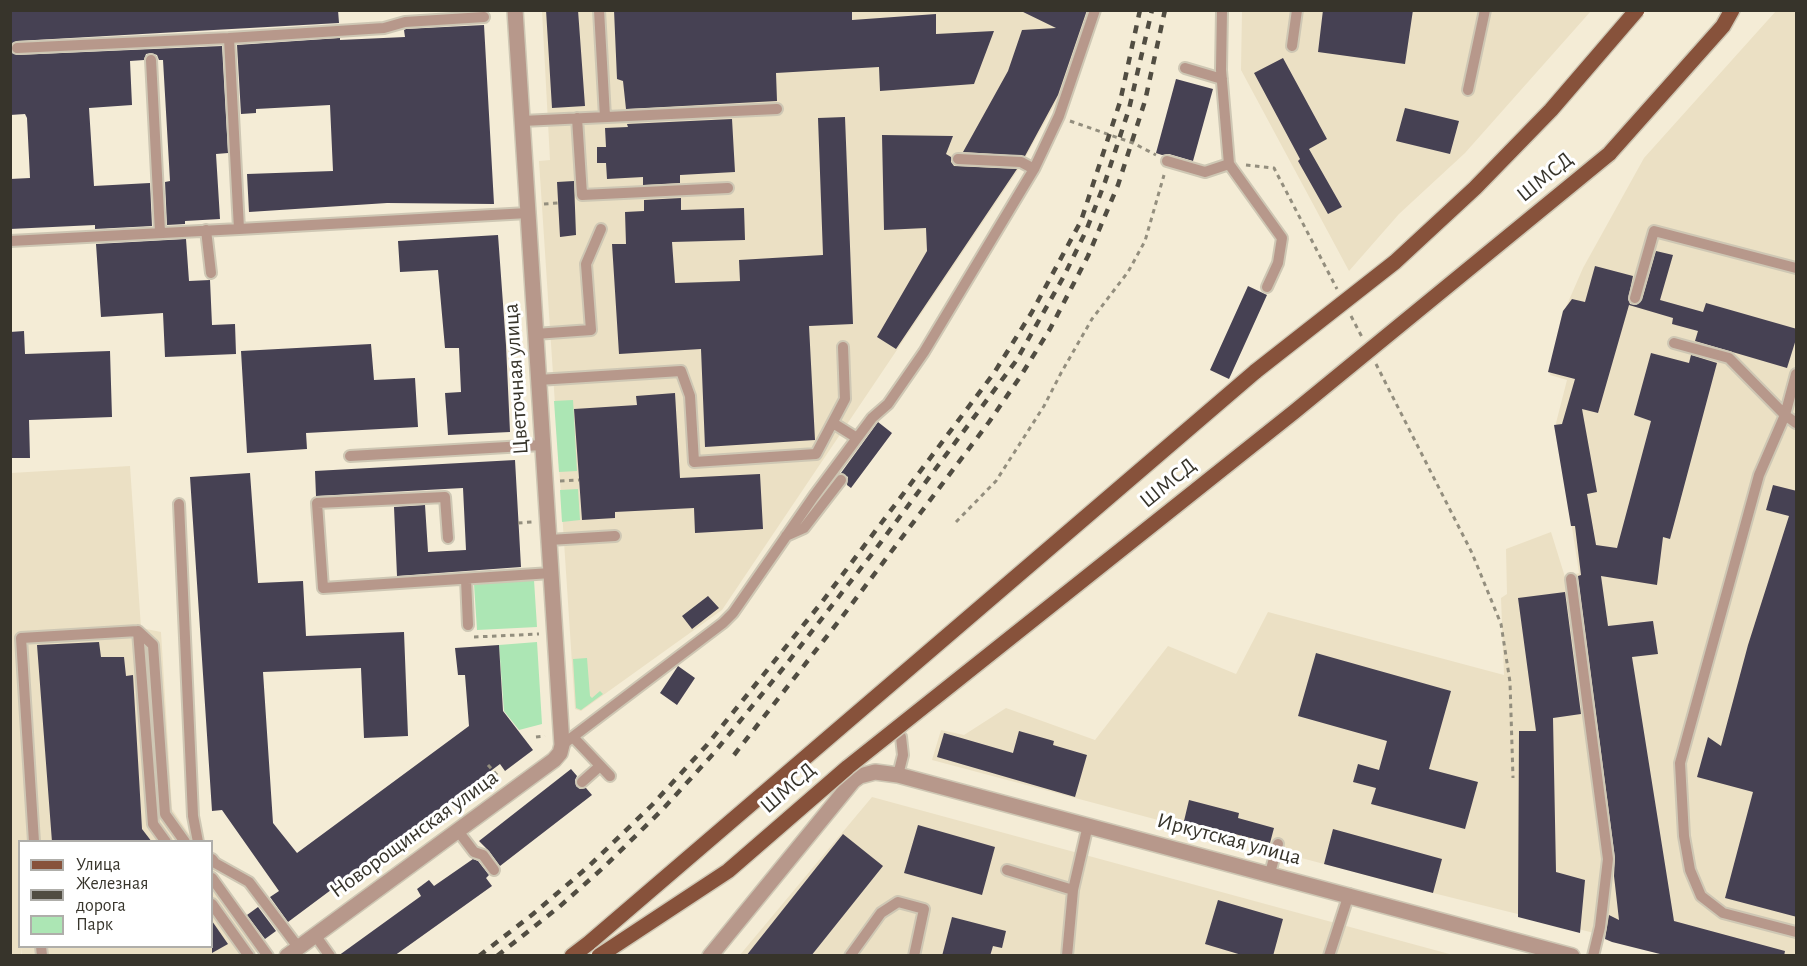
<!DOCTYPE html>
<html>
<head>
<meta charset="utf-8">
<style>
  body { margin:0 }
  #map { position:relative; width:1807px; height:966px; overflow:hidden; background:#f4ecd6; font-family:"Alegreya Sans",sans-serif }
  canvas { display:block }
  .frame { position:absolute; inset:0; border:12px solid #37342b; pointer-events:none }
  .legend { position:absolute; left:18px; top:840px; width:195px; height:108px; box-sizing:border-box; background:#fff; border:2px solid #afaeaa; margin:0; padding:8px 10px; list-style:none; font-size:18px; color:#37342b }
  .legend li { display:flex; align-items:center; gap:12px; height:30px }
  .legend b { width:30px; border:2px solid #afaeaa }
</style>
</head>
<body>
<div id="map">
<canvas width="1807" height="966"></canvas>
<div class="frame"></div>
<ul class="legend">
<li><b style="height:8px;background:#87523b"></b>Улица</li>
<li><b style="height:8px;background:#514d42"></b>Железная дорога</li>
<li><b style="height:16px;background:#ace6b4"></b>Парк</li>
</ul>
</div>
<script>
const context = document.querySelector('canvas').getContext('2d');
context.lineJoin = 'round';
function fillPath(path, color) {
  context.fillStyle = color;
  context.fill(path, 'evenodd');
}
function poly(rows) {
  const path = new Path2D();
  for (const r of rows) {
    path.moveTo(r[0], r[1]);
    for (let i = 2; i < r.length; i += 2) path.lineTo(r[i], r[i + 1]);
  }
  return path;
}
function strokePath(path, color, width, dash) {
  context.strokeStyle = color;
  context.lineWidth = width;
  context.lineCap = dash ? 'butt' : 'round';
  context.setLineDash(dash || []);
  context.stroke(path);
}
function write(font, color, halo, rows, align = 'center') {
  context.font = font + ' "Alegreya Sans",sans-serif';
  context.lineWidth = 6;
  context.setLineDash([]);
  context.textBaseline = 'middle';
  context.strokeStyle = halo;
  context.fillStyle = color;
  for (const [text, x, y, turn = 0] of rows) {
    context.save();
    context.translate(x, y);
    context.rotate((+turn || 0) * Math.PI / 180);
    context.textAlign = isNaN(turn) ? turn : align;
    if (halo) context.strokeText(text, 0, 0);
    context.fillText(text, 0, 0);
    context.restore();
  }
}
const built = poly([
  [542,11,1088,11,1063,90,1020,167,722,610,581,711,575,709,539,161,550,160],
  [1242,11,1591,11,1465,153,1399,214,1349,271,1241,70],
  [1776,11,1796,11,1796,955,1683,955,1437,894,932,760,941,730,964,735,1006,708,1095,740,1168,646,1236,674,1268,612,1504,675,1501,598,1507,594,1506,549,1551,532,1565,577,1579,573,1556,423,1567,380,1550,375,1566,307,1583,268,1644,158],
  [130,466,141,628,161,632,172,809,194,841,20,842,20,946,212,946,212,867,266,945,251,956,22,956,21,948,21,955,11,956,11,473],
  [872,797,1453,955,739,956]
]);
const green = poly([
  [573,400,577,471,559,472,554,401],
  [578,489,580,520,562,522,560,490],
  [534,580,537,627,477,630,474,584],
  [537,642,542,724,519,730,504,711,499,645],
  [587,658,590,696,592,698,600,691,603,694,581,710,576,708,573,659]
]);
const building = poly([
  [10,10,338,10,339,23,17,41,10,44],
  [546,10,578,10,585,106,552,108],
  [614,10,852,10,852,20,936,14,936,34,994,31,974,84,880,91,879,67,776,73,777,101,626,109,623,81,617,79],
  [1019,10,1087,10,1058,95,1025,156,963,152,1008,71,1022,30,1056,28],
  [1323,10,1413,10,1405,64,1318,52],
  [484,25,494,204,387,203,249,212,247,174,333,171,330,105,256,109,256,113,241,114,237,45,340,38,340,40,405,37,404,30,406,29],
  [222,46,228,153,216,154,220,219,185,221,185,224,167,225,165,182,170,181,163,60,159,60,157,55,151,53,146,54,144,60,130,61,132,105,89,108,94,186,150,183,152,226,95,229,95,225,10,229,10,179,30,178,27,118,25,114,10,115,10,52,17,55],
  [1283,58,1327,139,1309,149,1342,207,1328,214,1298,161,1300,159,1254,73],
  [1176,79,1213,89,1193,161,1169,154,1162,155,1156,153],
  [1405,108,1459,121,1450,154,1396,141],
  [845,117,853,324,809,326,815,440,705,447,701,349,619,354,612,244,626,244,625,212,644,211,644,200,681,198,681,210,744,208,745,240,672,242,675,283,740,281,739,260,823,255,818,118],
  [732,119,735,172,680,175,680,183,643,185,643,177,607,179,606,163,597,163,597,147,606,147,605,128,628,127,627,124],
  [882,135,953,136,946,154,951,157,951,162,954,166,1017,169,896,349,877,337,927,251,926,228,884,230],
  [574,181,576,235,560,237,557,182],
  [498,235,506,345,510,432,448,435,445,393,461,392,459,348,445,348,438,270,400,272,398,241],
  [186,239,189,281,210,280,212,325,235,324,236,354,165,357,163,313,101,317,96,244],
  [1656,251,1673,255,1660,300,1703,312,1706,303,1797,329,1797,336,1787,368,1695,341,1698,331,1672,324,1673,318,1629,305,1598,413,1582,409,1597,492,1587,494,1596,545,1617,548,1651,421,1634,415,1651,353,1689,363,1691,355,1717,363,1670,539,1663,537,1657,585,1601,576,1608,626,1653,621,1658,654,1632,657,1674,921,1785,951,1784,956,1668,956,1612,942,1605,939,1609,915,1619,920,1614,876,1615,858,1578,576,1581,575,1575,526,1571,526,1554,425,1562,424,1575,379,1548,372,1563,311,1572,299,1585,302,1595,266,1633,276,1628,299,1630,304,1636,305,1642,300],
  [1248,286,1267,295,1229,379,1210,370],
  [24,331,25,354,110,351,112,417,29,420,30,458,10,458,10,433,12,433,10,332],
  [371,344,374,380,415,378,418,427,306,433,307,449,247,453,241,351],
  [675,393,680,478,760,474,763,529,695,533,694,508,615,512,615,518,582,520,574,409,637,405,636,396],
  [878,422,892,433,851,488,847,485,848,477,841,473],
  [515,460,521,567,397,576,394,507,425,505,428,552,466,550,463,488,316,496,315,471],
  [250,473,258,583,303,581,306,636,404,632,408,736,364,738,361,668,263,672,273,823,297,853,469,726,465,675,458,675,455,648,499,645,503,711,533,750,505,771,500,764,288,922,270,897,279,891,222,810,212,811,190,477],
  [1773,485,1797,491,1797,917,1725,898,1753,792,1697,777,1708,737,1721,746,1748,645,1789,516,1766,510],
  [1565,592,1581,714,1553,718,1556,872,1585,880,1580,933,1518,917,1519,731,1536,731,1518,598],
  [708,596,719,608,692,629,682,616],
  [99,642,101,657,124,657,126,676,133,675,142,829,152,842,52,842,37,645],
  [1316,653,1451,691,1429,769,1478,782,1465,829,1371,804,1376,788,1353,782,1358,764,1379,770,1387,741,1298,716],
  [678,666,695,678,677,705,660,693],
  [1019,731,1054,741,1053,745,1087,755,1075,797,937,757,944,733,1013,753],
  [571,769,577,776,575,780,576,786,580,789,586,788,592,795,500,866,489,851,479,841],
  [1189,800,1239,813,1238,818,1274,828,1270,843,1184,821],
  [918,825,995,847,982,895,904,873],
  [1333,829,1442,859,1433,893,1324,864],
  [843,834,883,866,811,956,746,956],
  [473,859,478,861,489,875,486,878,492,886,394,956,338,956,421,896,417,889,429,880,434,886],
  [1218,900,1283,919,1273,956,1245,956,1205,944],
  [258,907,276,931,265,939,247,915],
  [952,917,1006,931,1002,948,993,946,990,956,942,956],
  [212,921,228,944,212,953]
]);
const path = poly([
  [1070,121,1133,143,1156,155],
  [1246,165,1274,168,1337,289],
  [544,204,558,203],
  [1351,316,1362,337],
  [1376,364,1472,553,1501,624,1510,682,1513,778],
  [560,481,579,480],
  [956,522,996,481,1044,406,1061,373,1092,319,1128,272,1145,241,1164,175],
  [518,523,532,522],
  [474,637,539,634],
  [536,737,545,736],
  [488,765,497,775]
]);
const lane = poly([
  [599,10,605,117],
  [1222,10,1221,70,1229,164,1282,238,1278,263,1267,287],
  [229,38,384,28,405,22,484,17],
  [1292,46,1297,10],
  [151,60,160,232],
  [1185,68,1222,79],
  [1468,90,1485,10],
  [577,118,582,195,728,188],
  [522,121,777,109],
  [958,159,1021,162,1034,169],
  [1167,161,1205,172,1229,164],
  [239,229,528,213],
  [206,230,211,273],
  [10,241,239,229,229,38,17,48],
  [1635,298,1654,231,1796,268],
  [535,334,591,330,586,264,601,229],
  [1674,343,1729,358,1785,415,1796,423],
  [1796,374,1785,415,1759,475,1680,763,1684,836,1690,870,1701,896,1723,913,1796,932],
  [538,380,681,371,690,396,694,462,816,454,845,399,843,347],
  [833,423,857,438],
  [350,456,542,445],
  [179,504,193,816,198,842],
  [786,536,804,528,841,480],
  [448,538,445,497,317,503,323,588,551,573],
  [549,540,615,536],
  [466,579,468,625],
  [1571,579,1608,859,1600,927,1593,956],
  [138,631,153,824,166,842],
  [573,737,610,776],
  [562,745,723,623,733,613,814,496,872,418,888,404,924,352,1034,169,1059,116,1095,10],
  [898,775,903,755,901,737],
  [582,782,600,766],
  [458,831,474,852,483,855,494,870],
  [34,842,21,638,138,631,153,645,165,814,185,842],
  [212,859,215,863,249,882,298,947],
  [1007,870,1073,890],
  [1270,873,1278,844],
  [212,878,268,956],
  [212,904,249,956],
  [315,935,330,956],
  [41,946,42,956],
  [850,956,881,913,898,902,924,909,914,956],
  [1067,956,1073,890,1088,825],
  [1329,956,1349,894]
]);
const street = poly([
  [287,956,554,760,560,753,562,745,515,10],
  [710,956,853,781,860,776,875,772,898,775,1572,956]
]);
const primary = poly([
  [1609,154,1723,26,1732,10],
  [572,956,589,943,1256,371]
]);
const rail = poly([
  [734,755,842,617,989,422,1020,377,1050,329,1088,256,1118,185,1145,101,1165,10],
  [479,956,533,914,589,866,652,805,706,746,822,602,994,373,1032,312,1081,221,1120,102,1140,10],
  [497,956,559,907,604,867,663,809,713,754,785,666,875,550,1016,361,1064,276,1086,231,1105,182,1129,109,1152,10]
]);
const primaryBridge = poly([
  [1256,371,1395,262,1475,188,1551,110,1637,10],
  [599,956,728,871,848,767,1294,412,1609,154]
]);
const streetNames = [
  ["ШМСД",1545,177,-39],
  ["Цветочная улица",516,379,-94],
  ["ШМСД",1168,483,-39],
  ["ШМСД",788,788,-41],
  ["Новорощинская улица",414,834,-36],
  ["Иркутская улица",1229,839,15]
];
fillPath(built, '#ebe0c4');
fillPath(green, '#ace6b4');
fillPath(building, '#464153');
strokePath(lane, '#cec7b4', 14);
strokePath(street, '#cec7b4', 18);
strokePath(primary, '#cec7b4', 18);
strokePath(path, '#938e7e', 3, [4.5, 4.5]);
strokePath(lane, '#b7988b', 10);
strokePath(street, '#b7988b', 15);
strokePath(primary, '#87523b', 15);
strokePath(rail, '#514d42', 4.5, [8, 8]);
strokePath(primaryBridge, '#cec7b4', 18, []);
strokePath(primaryBridge, '#87523b', 15);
write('22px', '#37342b', '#fff', streetNames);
</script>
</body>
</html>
